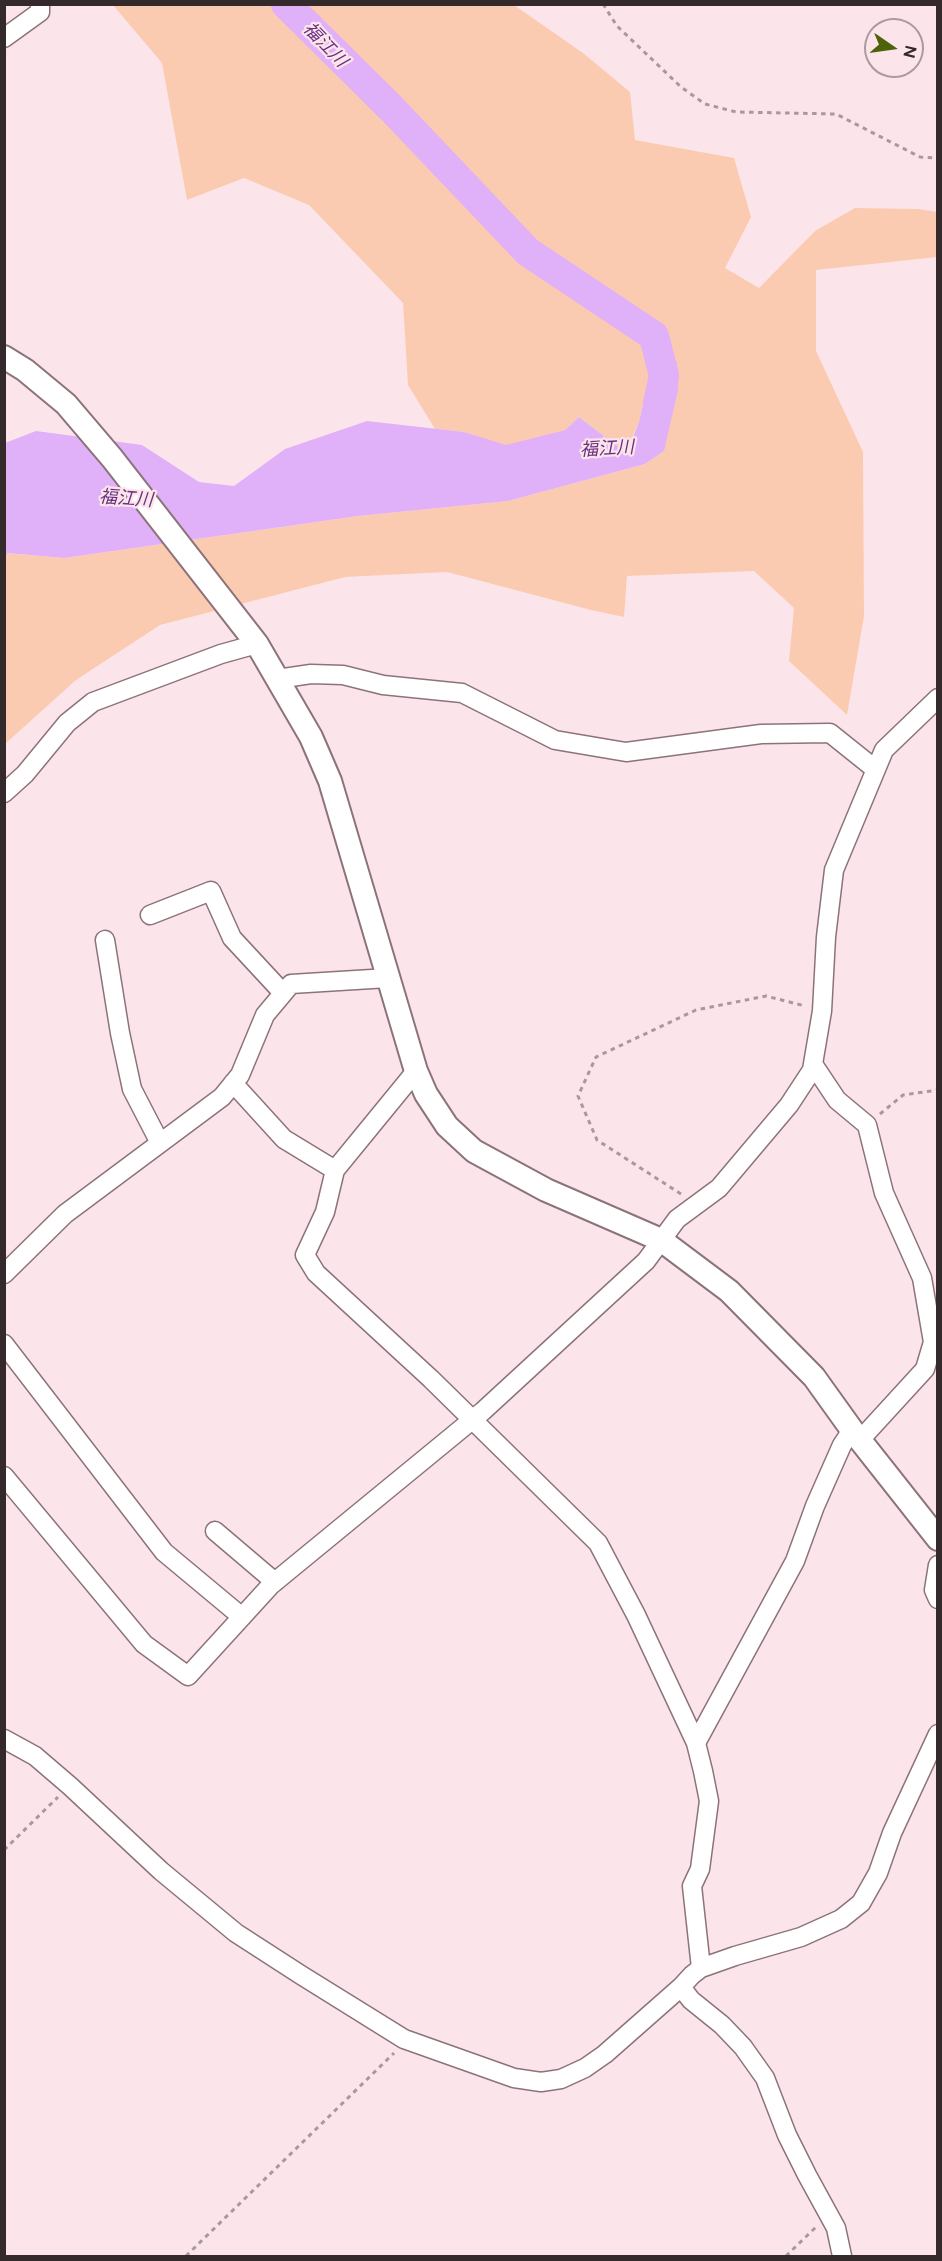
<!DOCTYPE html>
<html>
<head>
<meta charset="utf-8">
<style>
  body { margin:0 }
  #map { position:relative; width:942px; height:2261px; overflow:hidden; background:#fce5ea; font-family:Figtree,sans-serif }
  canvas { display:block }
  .frame { position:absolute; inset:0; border:6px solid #342a2c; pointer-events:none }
  .north { position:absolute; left:864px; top:18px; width:60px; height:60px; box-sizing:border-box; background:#fce5ea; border:2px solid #ac9a9e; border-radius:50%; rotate:103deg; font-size:16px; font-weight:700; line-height:24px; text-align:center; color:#342a2c }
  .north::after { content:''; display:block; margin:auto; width:21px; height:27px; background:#4e620b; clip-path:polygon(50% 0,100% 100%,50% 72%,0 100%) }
</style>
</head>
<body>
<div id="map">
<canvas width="942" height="2261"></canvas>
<div class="frame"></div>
<div class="north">N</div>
</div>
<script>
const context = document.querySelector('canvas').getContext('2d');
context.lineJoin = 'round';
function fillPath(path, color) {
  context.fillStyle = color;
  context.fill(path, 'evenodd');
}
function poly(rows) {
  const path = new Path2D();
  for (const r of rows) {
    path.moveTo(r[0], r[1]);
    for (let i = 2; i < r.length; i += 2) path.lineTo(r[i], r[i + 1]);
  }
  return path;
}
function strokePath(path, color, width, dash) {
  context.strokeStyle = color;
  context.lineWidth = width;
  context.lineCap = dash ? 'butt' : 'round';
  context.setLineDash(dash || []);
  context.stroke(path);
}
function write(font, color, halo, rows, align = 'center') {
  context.font = font + ' Figtree,"Noto Sans JP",sans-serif';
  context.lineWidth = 4.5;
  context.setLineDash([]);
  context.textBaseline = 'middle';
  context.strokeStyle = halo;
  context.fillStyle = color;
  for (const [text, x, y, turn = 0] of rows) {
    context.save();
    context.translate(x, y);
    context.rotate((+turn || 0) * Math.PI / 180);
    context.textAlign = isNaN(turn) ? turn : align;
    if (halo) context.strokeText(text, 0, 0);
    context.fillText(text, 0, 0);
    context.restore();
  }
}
const green = poly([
  [113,5,514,5,583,53,630,92,635,140,734,158,751,217,725,268,759,288,815,231,855,208,919,209,937,212,937,257,816,270,816,351,863,452,864,616,847,715,789,661,794,608,754,571,627,576,624,617,591,610,447,572,345,577,160,625,76,680,5,744,4,558,6,553,64,558,358,516,508,501,645,464,664,451,646,391,639,422,630,442,617,446,579,417,565,430,506,446,464,432,435,429,408,385,403,303,309,205,244,178,187,200,162,63]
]);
const water = poly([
  [666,353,677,362,678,390,664,451,645,464,508,501,358,516,64,558,7,553,5,558,5,443,36,431,142,445,199,482,234,486,285,449,367,421,464,432,506,445,565,430,579,417,617,446,631,442,639,422,646,391]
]);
const river = poly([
  [286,4,392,109,528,252,654,336,664,376,658,403]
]);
const path = poly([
  [603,4,617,26,681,87,705,104,736,112,836,114,920,157,938,158],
  [880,1114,903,1095,938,1090],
  [681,1194,597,1140,578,1096,596,1057,696,1010,766,996,805,1006],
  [4,1850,58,1797],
  [186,2256,394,2053],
  [786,2256,817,2226]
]);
const minor = poly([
  [4,38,40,12,40,4],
  [277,679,311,674,343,675,383,685,462,693,555,740,626,752,761,734,830,733,875,769],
  [4,793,25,774,67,723,93,702,221,654,257,644],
  [150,915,211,891,232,938,283,993],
  [105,940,120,1033,132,1089,160,1143],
  [813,1064,837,1100,867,1125,884,1193,922,1278,933,1342,925,1369,860,1440],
  [416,1071,335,1170,325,1212,305,1255,316,1273,431,1379,598,1543,636,1615,696,1743,703,1771,709,1801,700,1869,692,1886,701,1968],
  [233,1083,284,1139,335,1170],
  [4,1274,65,1214,222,1097,240,1075,265,1015,291,984,388,978],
  [4,1344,164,1552,242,1617],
  [4,1476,144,1644,188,1676,271,1585,483,1411,646,1261,677,1219,719,1188,789,1105,812,1070,813,1064,822,1011,826,937,834,870,884,750,938,698],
  [215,1531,275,1582],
  [938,1565,934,1590,938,1599],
  [4,1739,35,1756,70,1786,161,1871,236,1933,301,1975,404,2039,514,2078,541,2082,561,2079,585,2068,605,2054,681,1987,692,1975,701,1968,735,1956,801,1937,841,1919,861,1903,878,1873,892,1833,938,1734],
  [696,1743,795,1561,815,1506,842,1445,852,1430],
  [681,1987,691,2000,722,2025,743,2047,765,2078,787,2135,807,2175,836,2228,842,2256]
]);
const tertiary = poly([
  [4,357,25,370,66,404,112,458,257,644,311,737,330,781,416,1071,426,1094,447,1126,474,1151,546,1190,661,1240,729,1291,814,1377,852,1430,938,1539]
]);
const waterNames = [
  ["福江川",325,45,46],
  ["福江川",607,449,-3],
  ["福江川",126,499,4]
];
fillPath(green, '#fbcbb1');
fillPath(water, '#e0b0f8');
strokePath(river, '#e0b0f8', 30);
strokePath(minor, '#8c7379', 21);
strokePath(tertiary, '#8c7379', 26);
strokePath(path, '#aa989c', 3, [4.5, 4.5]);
strokePath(minor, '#fff', 18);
strokePath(tertiary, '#fff', 22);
write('italic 18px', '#682f82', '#fce5ea', waterNames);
</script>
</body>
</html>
